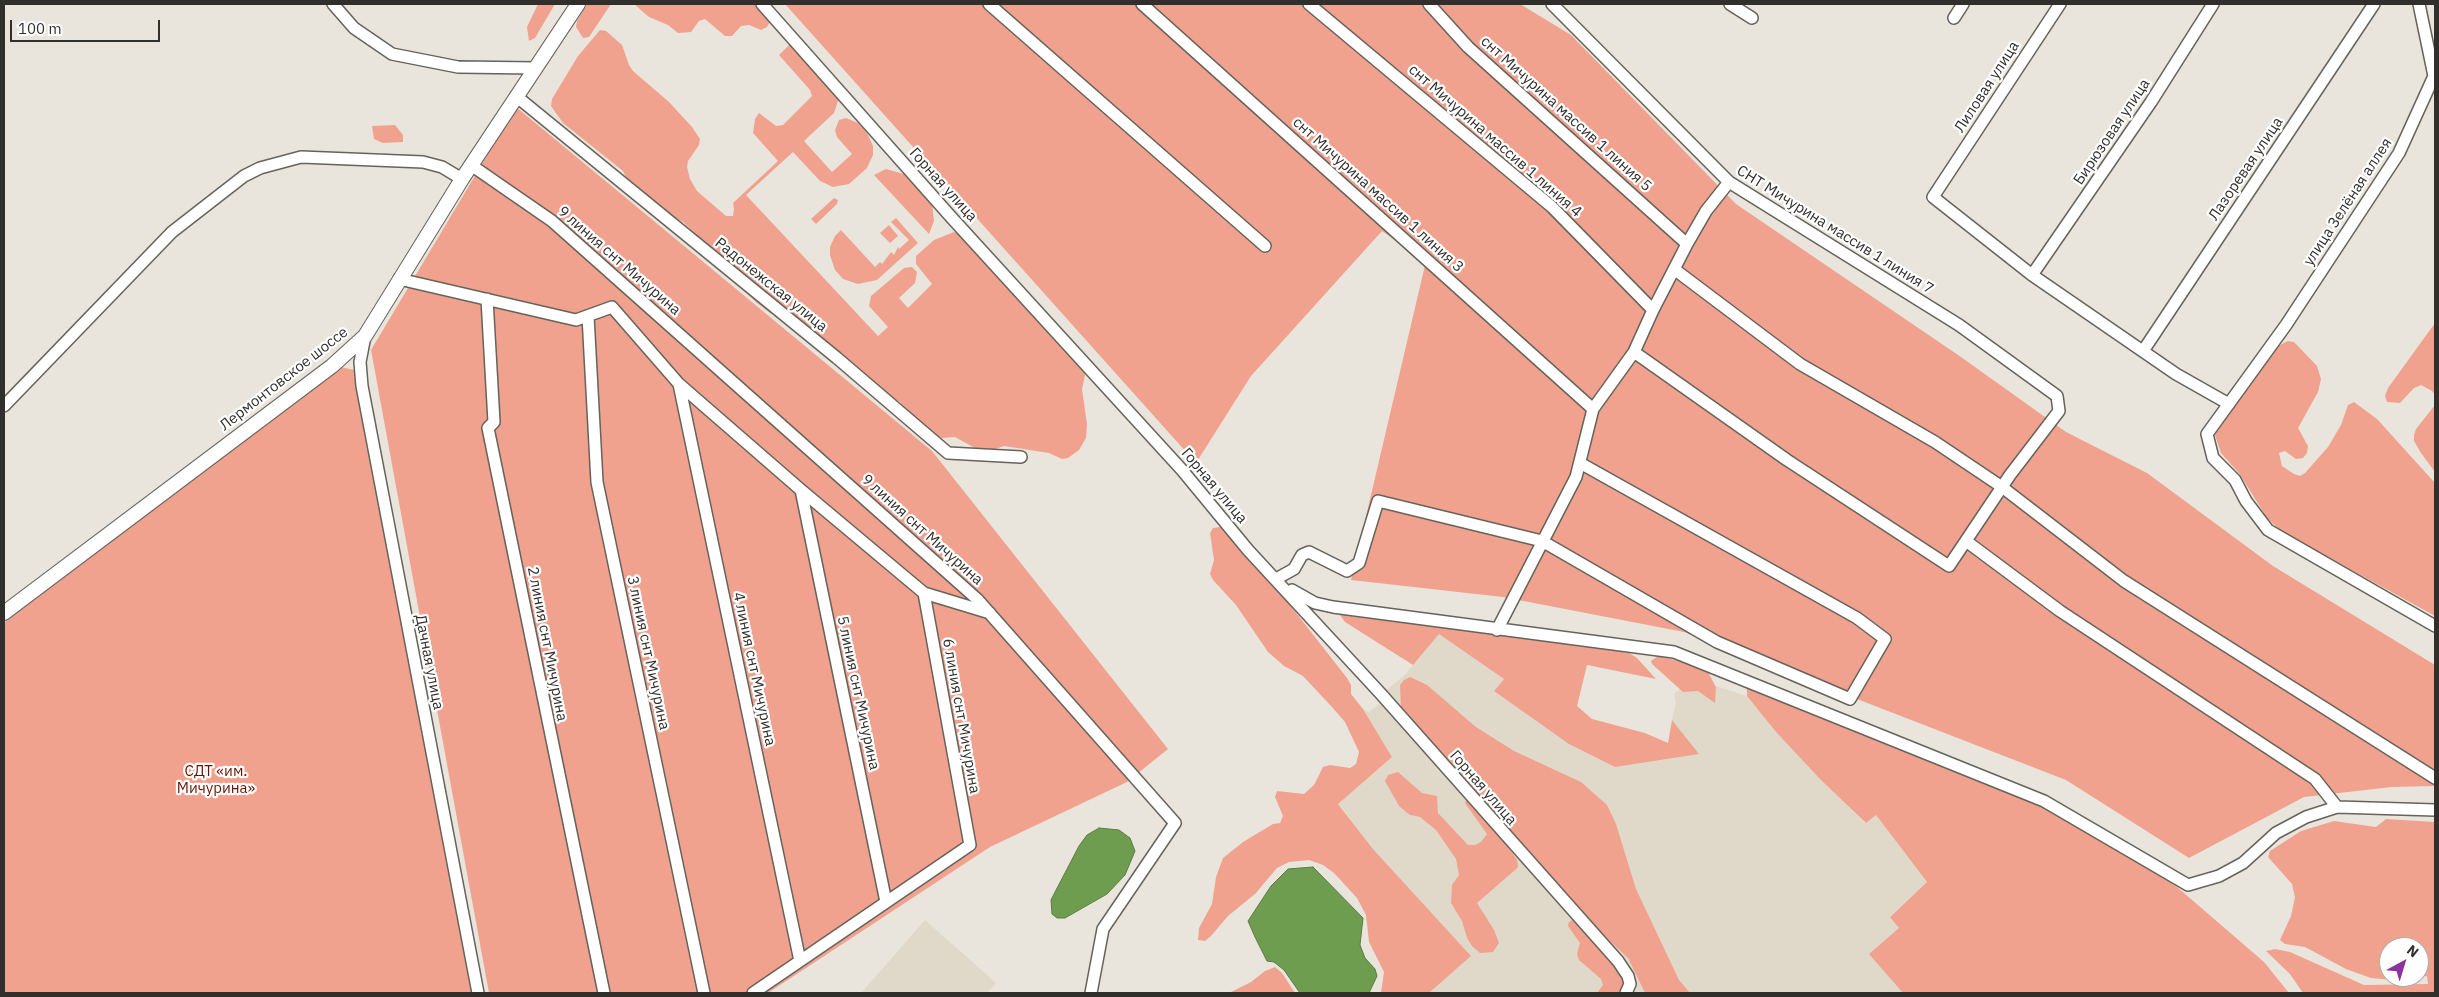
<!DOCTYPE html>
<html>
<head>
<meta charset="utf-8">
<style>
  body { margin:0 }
  #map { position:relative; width:2439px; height:997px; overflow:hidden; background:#e9e5dc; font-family:"IBM Plex Sans",sans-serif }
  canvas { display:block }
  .frame { position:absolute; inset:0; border:5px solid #312f2c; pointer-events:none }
  .north { position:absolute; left:2379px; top:937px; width:50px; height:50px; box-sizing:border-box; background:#fff; border:1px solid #adacab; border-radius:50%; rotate:39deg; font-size:14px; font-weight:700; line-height:20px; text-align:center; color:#312f2c }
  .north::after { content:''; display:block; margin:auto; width:18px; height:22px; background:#8b34a1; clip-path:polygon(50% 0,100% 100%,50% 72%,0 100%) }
  .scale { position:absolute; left:10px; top:20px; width:150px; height:22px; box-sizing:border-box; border:2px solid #312f2c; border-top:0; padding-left:6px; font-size:15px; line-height:18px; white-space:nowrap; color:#312f2c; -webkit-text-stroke:4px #fff; paint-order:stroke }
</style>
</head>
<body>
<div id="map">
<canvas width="2439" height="997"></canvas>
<div class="frame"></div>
<div class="north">N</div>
<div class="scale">100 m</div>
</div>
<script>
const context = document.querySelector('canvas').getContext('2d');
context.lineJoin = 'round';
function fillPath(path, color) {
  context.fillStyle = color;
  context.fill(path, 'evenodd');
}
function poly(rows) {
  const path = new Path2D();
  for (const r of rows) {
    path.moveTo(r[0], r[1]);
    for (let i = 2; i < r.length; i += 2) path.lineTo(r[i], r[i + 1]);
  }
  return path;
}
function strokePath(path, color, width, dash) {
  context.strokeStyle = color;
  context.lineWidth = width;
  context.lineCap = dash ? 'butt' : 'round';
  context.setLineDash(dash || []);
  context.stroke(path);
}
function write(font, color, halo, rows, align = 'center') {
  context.font = font + ' "IBM Plex Sans",sans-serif';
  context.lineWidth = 4.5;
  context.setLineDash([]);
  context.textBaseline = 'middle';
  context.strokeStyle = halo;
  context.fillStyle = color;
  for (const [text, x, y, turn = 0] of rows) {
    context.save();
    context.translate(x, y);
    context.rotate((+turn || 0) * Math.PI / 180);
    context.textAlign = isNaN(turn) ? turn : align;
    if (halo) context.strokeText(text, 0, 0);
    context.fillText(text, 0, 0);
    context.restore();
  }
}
const built = poly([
  [1439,633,1504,679,1494,691,1698,754,1672,720,1676,702,1674,694,1691,678,1747,696,1776,732,1865,823,1876,815,1927,882,1890,916,1900,928,1870,954,1903,993,1429,993,1471,956,1373,849,1338,803,1392,757,1363,709,1369,712,1381,702,1377,697,1403,677],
  [925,920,996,983,987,993,861,993]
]);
const green = poly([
  [538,4,555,4,535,38,529,41,527,27],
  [587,4,611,4,589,37,583,38,576,27,577,21],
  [634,4,756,4,771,20,767,27,761,30,749,25,741,26,732,36,725,36,705,19,699,21,691,32,678,33,668,25,649,17],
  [785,4,1520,4,1571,35,1736,204,1961,357,2066,432,2147,473,2273,566,2435,665,2435,786,2392,787,2304,797,2189,858,2066,780,1684,632,1503,597,1351,580,1426,261,1382,231,1251,376,1196,463],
  [600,30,606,31,622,45,629,65,633,71,669,102,692,127,700,139,699,145,688,161,687,167,690,179,697,191,726,216,733,216,734,209,733,203,778,161,753,133,755,119,759,113,776,126,783,125,812,96,810,90,779,55,790,44,837,96,838,101,834,113,804,141,832,172,852,154,837,137,835,130,839,120,846,118,858,123,867,133,873,146,873,155,867,168,849,184,833,187,820,181,793,152,746,195,878,336,888,327,869,306,871,296,904,268,912,267,917,272,915,283,899,298,908,308,932,284,916,264,916,256,934,240,954,232,961,234,1084,368,1085,375,1082,389,1087,424,1086,438,1079,450,1068,458,1062,459,1049,453,1004,446,984,453,955,437,942,438,936,436,914,418,900,402,888,396,790,318,770,313,757,303,705,254,701,249,698,236,683,222,666,213,652,216,647,212,638,202,623,171,563,123,551,106,552,99,578,56],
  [516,107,932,451,1168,749,1127,782,990,847,768,993,489,993,371,350],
  [395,125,403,135,403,142,383,143,374,139,372,126],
  [886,169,907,175,932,203,934,221,929,234,874,175],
  [834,198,838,200,837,204,816,224,811,219],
  [896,218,918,243,877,280,858,284,843,279,835,270,830,255,830,247,835,236,841,230,875,267,880,262,882,264,891,252,894,255,898,247,899,249,909,240,891,222],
  [889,225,898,236,890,243,880,233],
  [2435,323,2435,395,2432,391,2421,385,2414,388,2400,403,2387,402,2385,396,2388,388],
  [2288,341,2294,342,2317,366,2321,379,2318,392,2298,428,2308,446,2307,453,2303,458,2296,459,2285,451,2279,453,2282,466,2294,474,2300,476,2305,473,2328,447,2341,425,2348,405,2354,402,2377,419,2435,483,2435,616,2281,531,2267,518,2239,473,2221,453,2215,435,2226,410,2249,386,2276,347],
  [341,367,354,370,473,993,4,993,4,623],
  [2435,405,2435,472,2421,453,2414,441,2414,435,2416,429],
  [1220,527,1286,600,1347,678,1351,685,1351,694,1363,709,1392,757,1338,804,1373,849,1471,956,1429,993,1381,993,1384,972,1369,942,1366,915,1357,898,1334,873,1323,865,1309,860,1289,862,1277,868,1255,894,1228,916,1211,936,1205,941,1198,940,1199,928,1212,904,1216,877,1223,858,1243,842,1273,824,1280,823,1283,816,1275,797,1277,791,1304,794,1314,785,1323,767,1330,765,1350,768,1356,764,1359,752,1345,722,1331,706,1303,676,1284,666,1268,652,1236,605,1213,580,1210,574,1214,560,1210,533,1213,528],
  [1342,612,1629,653,1637,658,1656,679,1587,665,1577,706,1592,719,1645,733,1668,743,1672,720,1699,754,1615,767,1569,744,1494,691,1504,679,1439,634,1413,665,1345,622,1339,614],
  [1658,656,1696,665,1708,672,1716,687,1715,703,1698,691,1683,692,1652,664,1651,661],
  [1410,677,1427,685,1476,727,1514,751,1581,782,1607,805,1616,824,1636,889,1679,980,1690,993,1645,993,1628,958,1601,933,1401,709,1400,685,1404,680],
  [1747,689,1750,689,2042,806,2126,854,2177,887,2264,962,2289,993,1903,993,1869,954,1899,928,1890,917,1927,882,1876,815,1866,823,1821,780,1776,732,1747,696],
  [1398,772,1422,793,1437,796,1438,813,1468,845,1475,845,1481,842,1487,834,1465,803,1466,800,1469,801,1496,830,1517,860,1518,867,1515,870,1477,903,1494,930,1499,943,1493,952,1480,953,1472,946,1467,938,1462,921,1451,903,1452,885,1459,875,1456,859,1436,830,1420,817,1410,815,1399,806,1385,781,1388,775],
  [2386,819,2435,822,2435,993,2303,993,2290,974,2266,951,2275,949,2290,952,2364,985,2428,984,2427,976,2419,977,2419,947,2389,947,2389,977,2415,977,2392,980,2371,978,2346,969,2305,947,2285,944,2280,940,2291,916,2295,897,2292,884,2268,857,2270,851,2301,831,2334,821,2376,827],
  [1574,919,1619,967,1624,980,1622,990,1618,993,1597,993,1603,985,1601,979,1579,960,1577,954,1580,943,1568,926,1569,922],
  [1275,967,1282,973,1295,993,1229,993,1251,982,1265,971]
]);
const water = poly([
  [1099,828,1119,830,1130,838,1135,851,1125,875,1107,894,1065,918,1057,918,1052,914,1051,900,1054,894,1079,846,1087,835,1099,828],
  [1313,867,1363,918,1360,945,1365,958,1375,969,1377,976,1369,993,1300,993,1284,970,1274,962,1267,961,1255,937,1248,921,1271,886,1288,869,1313,867]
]);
const minor = poly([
  [333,4,354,28,392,54,458,67,535,68],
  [762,4,951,217,1182,470,1248,550,1381,694,1618,961,1628,976,1630,984,1626,993],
  [989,4,1265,246],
  [1142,4,1593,409],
  [1309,4,1552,207,1653,310],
  [1429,4,1468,47,1687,244],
  [1552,4,1729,182,1959,325,2057,396,2059,411,2010,475,1949,566,1787,460,1634,352],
  [1730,4,1752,18],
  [2060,4,1933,197,2032,275,2176,374,2229,404],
  [2419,4,2434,76,2399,153,2286,325,2207,434,2213,458,2235,480,2246,501,2268,530,2435,626],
  [1954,18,1963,4],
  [516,96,837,358,948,453,1021,457],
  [471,165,552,221,977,599,1175,823,1103,929,1091,993],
  [1674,269,1800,364,1935,442,2002,487,2124,581,2435,778],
  [2032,275,2151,102,2213,4],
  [399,279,576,320,612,307,679,384,801,490,924,593,990,613],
  [487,299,494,422,488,428,604,993],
  [588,316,597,482,704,993],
  [365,336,360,362,362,386,478,993],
  [2143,351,2374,4],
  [679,384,800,961],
  [4,406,172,232,244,176,260,168,301,157,423,162,442,167,462,179],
  [801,490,886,902],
  [1966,541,2060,611,2315,779,2337,807],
  [1276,579,1294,569,1302,555,1309,552,1347,571,1359,563,1378,501,1542,541,1717,642,1850,699,1885,639,1857,618,1580,463],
  [1292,590,1315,603,1333,607,1674,652,2044,801,2188,885,2219,876,2243,863,2276,833,2306,817,2337,807,2435,810],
  [1497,630,1576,477,1593,409,1634,352,1653,310,1687,244,1706,211,1729,182],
  [753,993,970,845,924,593]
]);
const tertiary = poly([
  [4,613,332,366,365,336,462,179,578,4]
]);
const streetNames = [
  ["Лиловая улица",1987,87,-57],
  ["снт Мичурина массив 1 линия 5",1566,114,42],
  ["Бирюзовая улица",2112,132,-56],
  ["снт Мичурина массив 1 линия 4",1495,141,41],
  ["Лазоревая улица",2246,169,-56],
  ["Горная улица",943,185,48],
  ["снт Мичурина массив 1 линия 3",1378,195,42],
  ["улица Зелёная аллея",2348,202,-57],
  ["СНТ Мичурина массив 1 линия 7",1835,230,32],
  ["9 линия снт Мичурина",619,261,41],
  ["Радонежская улица",771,285,39],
  ["Лермонтовское шоссе",284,379,-38],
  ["Горная улица",1214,486,50],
  ["9 линия снт Мичурина",922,530,42],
  ["2 линия снт Мичурина",547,644,79],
  ["3 линия снт Мичурина",648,653,78],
  ["Дачная улица",429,662,79],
  ["4 линия снт Мичурина",754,669,78],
  ["5 линия снт Мичурина",858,693,78],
  ["6 линия снт Мичурина",961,716,80],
  ["Горная улица",1483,788,49]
];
const parkNames = [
  ["СДТ «им.",216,772],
  ["Мичурина»",216,789]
];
fillPath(built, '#e0d9c9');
fillPath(green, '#f0a28f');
fillPath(water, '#6e9d4f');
strokePath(water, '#5c7c44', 1);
strokePath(minor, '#66635b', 14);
strokePath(tertiary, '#66635b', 16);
strokePath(minor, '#fff', 11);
strokePath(tertiary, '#fff', 14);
write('15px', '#312f2c', '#fff', streetNames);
write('15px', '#681401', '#fff', parkNames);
</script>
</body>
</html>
